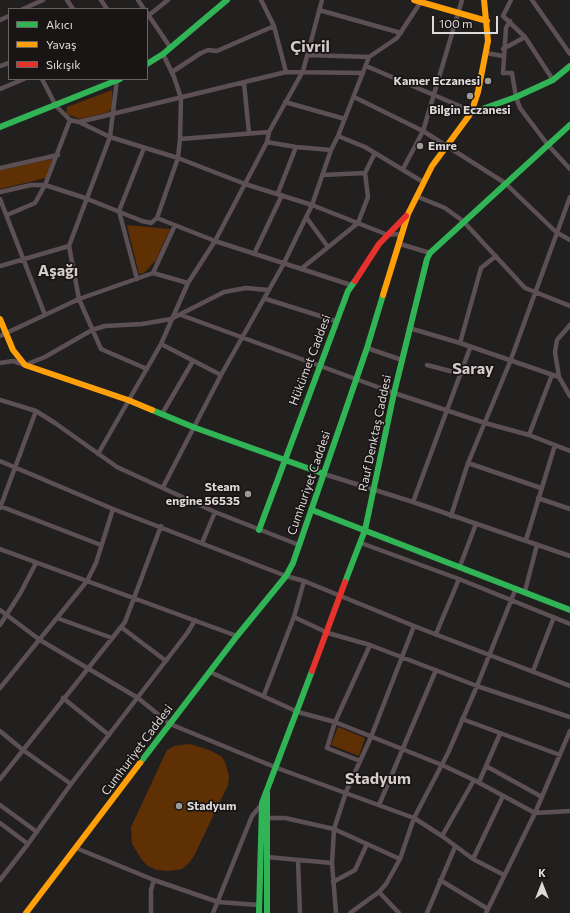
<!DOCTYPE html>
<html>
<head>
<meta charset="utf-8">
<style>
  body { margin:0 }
  #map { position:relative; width:570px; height:913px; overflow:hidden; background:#221f1f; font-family:Commissioner,sans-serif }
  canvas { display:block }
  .legend { position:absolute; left:8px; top:8px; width:140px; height:72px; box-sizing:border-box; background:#1a1515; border:1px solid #686464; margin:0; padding:5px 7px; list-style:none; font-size:12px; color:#dedada }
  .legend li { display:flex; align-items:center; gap:8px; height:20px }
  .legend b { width:20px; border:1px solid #686464 }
  .north { position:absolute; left:522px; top:865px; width:40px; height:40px; -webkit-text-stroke:3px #1a1515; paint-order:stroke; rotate:0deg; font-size:11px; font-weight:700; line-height:16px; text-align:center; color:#dedada }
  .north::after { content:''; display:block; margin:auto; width:14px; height:18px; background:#dedada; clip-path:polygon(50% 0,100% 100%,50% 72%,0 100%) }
  .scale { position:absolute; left:432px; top:16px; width:66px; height:18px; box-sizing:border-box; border:2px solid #dedada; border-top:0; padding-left:5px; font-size:12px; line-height:14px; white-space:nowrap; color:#dedada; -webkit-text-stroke:3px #1a1515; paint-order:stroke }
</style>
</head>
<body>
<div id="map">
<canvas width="570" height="913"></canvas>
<ul class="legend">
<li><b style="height:5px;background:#30b455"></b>Akıcı</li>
<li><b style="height:5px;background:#ff9f0a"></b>Yavaş</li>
<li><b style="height:5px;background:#e5322d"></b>Sıkışık</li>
</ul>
<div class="north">K</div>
<div class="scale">100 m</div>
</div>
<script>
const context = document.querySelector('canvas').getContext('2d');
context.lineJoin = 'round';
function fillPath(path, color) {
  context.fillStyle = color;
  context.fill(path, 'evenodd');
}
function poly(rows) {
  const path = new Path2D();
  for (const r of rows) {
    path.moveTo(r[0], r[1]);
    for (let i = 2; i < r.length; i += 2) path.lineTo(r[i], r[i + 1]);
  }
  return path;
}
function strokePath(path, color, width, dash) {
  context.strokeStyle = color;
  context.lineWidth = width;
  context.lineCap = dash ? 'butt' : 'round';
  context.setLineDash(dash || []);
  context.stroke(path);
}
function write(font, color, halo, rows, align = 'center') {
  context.font = font + ' Commissioner,sans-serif';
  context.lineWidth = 3.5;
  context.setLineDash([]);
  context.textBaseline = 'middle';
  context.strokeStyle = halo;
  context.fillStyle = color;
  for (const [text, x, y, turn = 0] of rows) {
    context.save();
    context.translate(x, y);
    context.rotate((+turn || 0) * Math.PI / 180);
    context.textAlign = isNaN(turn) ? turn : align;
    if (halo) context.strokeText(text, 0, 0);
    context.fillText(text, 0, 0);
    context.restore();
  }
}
const green = poly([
  [112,90,112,107,109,112,80,119,66,114,67,107],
  [52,159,46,178,0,189,0,170],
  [127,225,170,229,156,260,144,273,139,274],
  [338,727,365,738,359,756,331,745],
  [190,744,209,750,221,756,225,762,229,776,228,785,194,856,188,864,182,869,169,871,157,870,148,866,142,860,132,844,131,827,167,750,174,746]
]);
const street = poly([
  [67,0,73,9],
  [101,0,107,9],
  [138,0,144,9],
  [261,0,274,26,286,72],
  [511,0,503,16,525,37,553,80],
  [532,0,570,54],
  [23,9,43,0],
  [319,10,401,33],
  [147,13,170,47],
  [149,15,168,0],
  [0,20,9,16],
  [510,21,506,28,503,73,512,73,516,97,520,108,548,145,570,169],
  [503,49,525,37],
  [486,53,503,56],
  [307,55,369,57],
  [0,66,9,63],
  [366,66,462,107,471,113],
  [172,72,201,53,208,50,217,51,274,26],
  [42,79,56,106,70,120,79,122,110,137,178,158,245,184,312,205,388,235,397,234,401,238],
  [117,79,110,137,69,246,79,299,101,349,147,369],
  [244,83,249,133],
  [0,89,24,79],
  [354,97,423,131,505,183,556,232,570,240],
  [285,102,345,119],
  [79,122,286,72,363,73],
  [338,136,365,147,423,182],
  [180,139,269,132],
  [267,142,296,147,331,150],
  [0,168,58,155],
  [403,169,423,131,462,0],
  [322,175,365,173],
  [0,192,31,185,45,185,85,198,142,221,151,223,157,218,178,158,180,139,181,98,174,77,163,54],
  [278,193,296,147],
  [416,196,445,208,463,221,525,288,570,306],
  [0,199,45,315],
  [7,215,35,203,45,185,70,120],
  [306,217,328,247],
  [157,218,215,241,351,285],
  [400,244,430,253],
  [254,254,282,195],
  [0,266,69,246],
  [301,269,358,223,368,197,365,173,375,153],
  [153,273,188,283],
  [137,279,119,211,144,148],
  [266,299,336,321],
  [181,315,394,393,485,423,529,435,570,451],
  [570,325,557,340,555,352,559,377,570,396],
  [409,328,460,343,559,377],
  [0,336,79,299,153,273,175,225],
  [460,343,481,268,496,256],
  [161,344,221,375],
  [367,348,402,360],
  [0,363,13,361,25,365,45,357,92,330,105,326,142,324,171,319,224,292,246,288,268,290],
  [427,365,461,374],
  [0,400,36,411,55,423,117,467,215,512,299,545],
  [162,414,193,361],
  [529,435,552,375],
  [98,454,161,344,188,283,215,241,267,142,269,132,303,71,322,0],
  [0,461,113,509,286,576,304,581,414,626,570,686],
  [468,463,541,488],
  [324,474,413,502,570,556],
  [163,487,221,375,283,265,312,205,331,150,338,136,369,57,397,38,422,0],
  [538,498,570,509],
  [413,502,470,348],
  [0,506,101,545],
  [0,508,36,411],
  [451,516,468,463,510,362,570,197],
  [526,540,555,445],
  [202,543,215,512],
  [361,543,459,579,570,624],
  [0,549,237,636],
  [460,566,476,524],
  [525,591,537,545],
  [0,610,40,640,138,698,170,724,277,768,414,818,442,836,473,859,504,875],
  [294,617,328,633,370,645,477,686,570,717],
  [57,618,112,638],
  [0,625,21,592,36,563],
  [121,627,166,661],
  [436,634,459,579],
  [533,671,554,617],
  [210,672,298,712,335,722,442,765,474,780,535,813,570,811],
  [0,688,87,581,96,563,113,509],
  [264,695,294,617,304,581],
  [63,698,109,735],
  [462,719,560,755],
  [0,731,23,750,71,784],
  [360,761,327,748,335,722,370,645],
  [486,766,542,797],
  [0,779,125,622,161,526],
  [479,782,500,734],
  [0,805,37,832],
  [379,805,436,670],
  [264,816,268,818,285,818,334,829,400,859],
  [0,823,28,844],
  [442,836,474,780],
  [76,848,154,880,218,902,259,905],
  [267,857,332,863],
  [473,859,503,796],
  [298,861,300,913],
  [0,880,28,844,71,784,188,632,195,620],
  [440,880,488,909],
  [333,882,355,870,367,844],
  [379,892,399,913],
  [151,913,151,890,154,880],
  [213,913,252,816,262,804],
  [336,913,332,863,334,829,346,792,371,737,414,626],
  [350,913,379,892,386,884,400,859,414,818,448,753,477,686,516,588],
  [427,913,455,847],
  [486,913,535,813,570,731]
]);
const fast = poly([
  [147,64,163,54,227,0],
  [471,113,516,97,553,80,570,66],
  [0,127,120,79],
  [152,410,193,427,324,474],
  [312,510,570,610],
  [259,530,348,291,355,281],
  [345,582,365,530,394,393,427,259,430,253,570,125],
  [140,763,237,636,286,576,293,563,367,348,383,295],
  [267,793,267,913],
  [259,913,262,803,312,671]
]);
const slow = poly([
  [414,0,487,21],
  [383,295,408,214,432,166,471,113,478,92,488,41,484,0],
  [0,319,13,350,25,365,128,400,152,410],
  [26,913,140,763]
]);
const jam = poly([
  [355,281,379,244,406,216],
  [312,671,345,582]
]);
const markers = [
  [488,81,4,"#9c9999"],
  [470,96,4,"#9c9999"],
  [420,146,4,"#9c9999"],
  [248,494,4,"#9c9999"],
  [179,806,4,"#9c9999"]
];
const poiNames = [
  ["Kamer Eczanesi",480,81],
  ["Bilgin Eczanesi",470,110,"center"],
  ["Emre",428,146,"left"],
  ["Steam",240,487],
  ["engine 56535",240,501],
  ["Stadyum",187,806,"left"]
];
const streetNames = [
  ["Hükümet Caddesi",310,360,-69],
  ["Rauf Denktaş Caddesi",375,433,-78],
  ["Cumhuriyet Caddesi",309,483,-71],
  ["Cumhuriyet Caddesi",137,750,-53]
];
const districtNames = [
  ["Çivril",310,47],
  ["Aşağı",58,271],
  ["Saray",473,369],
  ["Stadyum",378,779]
];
fillPath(green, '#5f3004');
strokePath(street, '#5d5055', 4.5);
strokePath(fast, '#30b455', 6);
strokePath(slow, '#ff9f0a', 6);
strokePath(jam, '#e5322d', 6);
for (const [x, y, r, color] of markers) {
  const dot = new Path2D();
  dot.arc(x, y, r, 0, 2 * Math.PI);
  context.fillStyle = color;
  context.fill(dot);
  strokePath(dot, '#1a1515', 1.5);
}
write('bold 12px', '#dedada', '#1a1515', poiNames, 'right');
write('12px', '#dedada', '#1a1515', streetNames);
write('bold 16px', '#d3cbcc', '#1a1515', districtNames);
</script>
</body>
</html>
